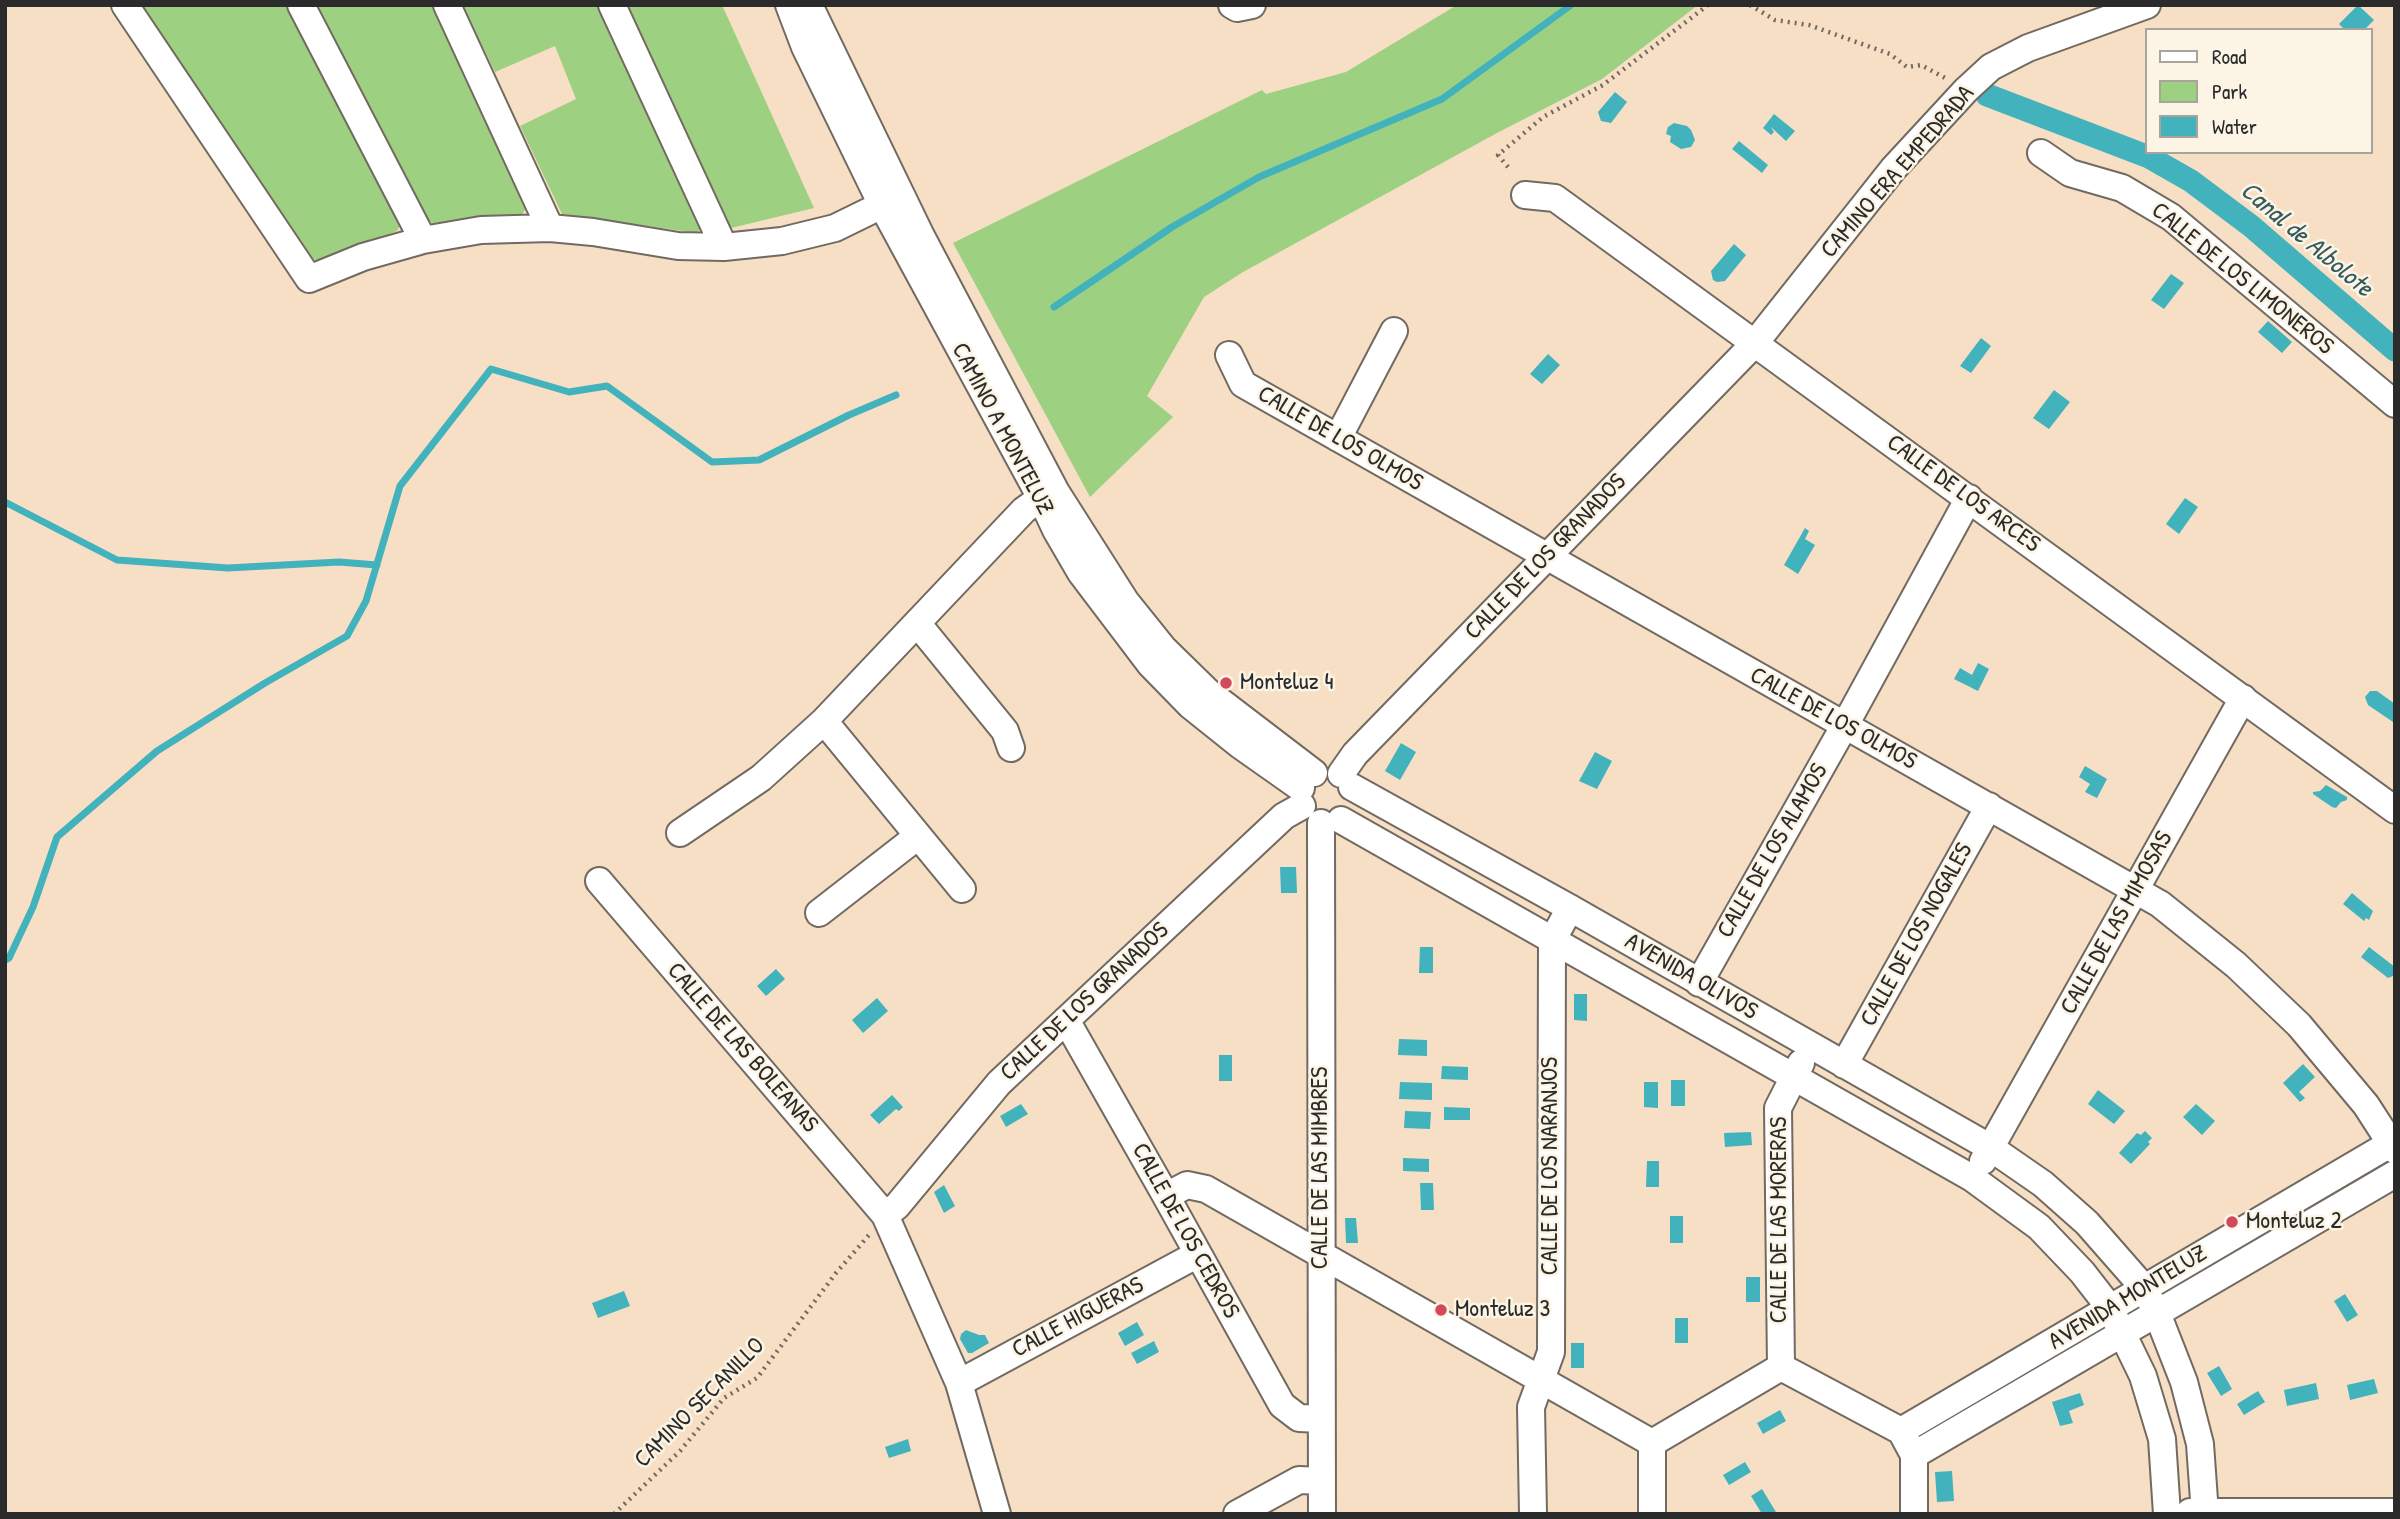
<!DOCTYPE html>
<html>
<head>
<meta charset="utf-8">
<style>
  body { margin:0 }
  #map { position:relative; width:2400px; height:1519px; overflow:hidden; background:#f6dfc4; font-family:"Patrick Hand",sans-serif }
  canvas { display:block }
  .frame { position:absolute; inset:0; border:7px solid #2b2b2b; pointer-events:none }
  .legend { position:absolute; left:2145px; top:28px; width:228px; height:126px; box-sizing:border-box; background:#fcf5e5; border:2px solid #a8a49b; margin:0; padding:9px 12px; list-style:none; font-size:21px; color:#2b2b2b }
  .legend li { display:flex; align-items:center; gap:14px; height:35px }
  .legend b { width:35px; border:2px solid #a8a49b }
</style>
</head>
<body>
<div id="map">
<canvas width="2400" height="1519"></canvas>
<div class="frame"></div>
<ul class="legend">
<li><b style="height:9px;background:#fff"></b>Road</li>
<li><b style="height:19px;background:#9dd081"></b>Park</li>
<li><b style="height:19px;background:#42b2bd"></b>Water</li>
</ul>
</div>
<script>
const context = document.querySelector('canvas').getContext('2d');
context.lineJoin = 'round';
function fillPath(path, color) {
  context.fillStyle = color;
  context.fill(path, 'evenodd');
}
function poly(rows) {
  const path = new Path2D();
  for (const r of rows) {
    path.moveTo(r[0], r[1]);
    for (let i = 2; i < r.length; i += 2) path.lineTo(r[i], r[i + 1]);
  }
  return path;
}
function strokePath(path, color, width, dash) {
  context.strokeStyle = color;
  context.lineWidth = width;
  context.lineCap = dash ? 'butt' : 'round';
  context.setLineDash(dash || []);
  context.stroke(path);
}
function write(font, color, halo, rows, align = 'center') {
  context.font = font + ' "Patrick Hand",sans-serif';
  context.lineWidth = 5;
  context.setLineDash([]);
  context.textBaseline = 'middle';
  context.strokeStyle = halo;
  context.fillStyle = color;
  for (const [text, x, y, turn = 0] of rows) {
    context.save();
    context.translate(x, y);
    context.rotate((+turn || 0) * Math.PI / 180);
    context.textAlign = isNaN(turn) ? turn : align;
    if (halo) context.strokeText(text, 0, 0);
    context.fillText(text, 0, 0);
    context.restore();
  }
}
const green = poly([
  [137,5,287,5,400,225,397,231,320,261,313,259],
  [316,5,432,5,526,208,522,215,473,218,435,224,429,221],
  [463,5,597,5,702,227,697,233,562,214,520,126,576,99,555,46,495,72],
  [628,5,722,5,814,208,731,228],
  [1457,5,1698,5,1602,79,1497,133,1243,272,1204,297,1147,396,1173,417,1090,497,953,243,1262,90,1266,94,1346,72]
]);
const water = poly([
  [2358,5,2374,20,2364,30,2345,30,2339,24],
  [1615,92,1627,102,1611,123,1601,121,1598,112],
  [1774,114,1795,131,1786,141,1771,127,1774,132,1771,135,1763,128],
  [1674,123,1687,126,1691,130,1695,140,1691,147,1681,149,1670,142,1671,136,1666,134,1668,127],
  [1739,141,1768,165,1762,173,1732,149],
  [1734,244,1746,255,1725,281,1717,282,1713,280,1711,271],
  [2171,274,2184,283,2164,309,2151,300],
  [2268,321,2292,342,2282,353,2258,332],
  [1981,338,1991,346,1971,373,1960,366],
  [1548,354,1560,365,1542,384,1530,374],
  [2054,390,2070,402,2049,429,2033,418],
  [2185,498,2198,507,2179,534,2166,524],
  [1805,528,1809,531,1805,539,1815,545,1798,574,1784,565],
  [1978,663,1989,669,1978,691,1954,679,1960,668,1972,675],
  [2370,691,2377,691,2395,704,2393,722,2368,705,2365,697],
  [1401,743,1416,752,1400,780,1385,771],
  [1595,752,1612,761,1597,789,1579,781],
  [2085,766,2107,779,2097,798,2085,792,2090,784,2079,777],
  [2326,785,2347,797,2347,800,2341,802,2336,808,2332,807,2313,794,2313,792,2320,791],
  [1280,867,1296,867,1297,893,1281,893],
  [2352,893,2373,911,2369,920,2366,918,2364,921,2343,904],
  [1420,947,1433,947,1433,973,1419,973],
  [2369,947,2395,967,2393,976,2388,978,2361,957],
  [776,969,785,979,766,996,757,986],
  [1574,994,1587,994,1587,1021,1574,1020],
  [877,998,888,1011,863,1033,852,1020],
  [1399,1039,1427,1040,1427,1056,1398,1055],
  [1219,1055,1232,1055,1232,1081,1219,1081],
  [2303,1064,2315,1077,2299,1092,2305,1098,2300,1102,2283,1083],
  [1442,1066,1468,1067,1468,1080,1441,1079],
  [1671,1080,1685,1080,1685,1106,1671,1106],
  [1400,1082,1432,1083,1432,1100,1399,1099],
  [1644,1082,1658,1082,1658,1108,1644,1107],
  [2098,1090,2125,1111,2114,1124,2088,1104],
  [892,1095,903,1107,899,1111,896,1109,879,1124,870,1115],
  [1021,1104,1028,1114,1006,1127,1000,1116],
  [2196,1104,2215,1121,2202,1135,2183,1117],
  [1444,1107,1470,1108,1470,1120,1444,1120],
  [1405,1111,1431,1112,1430,1129,1404,1128],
  [2145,1131,2152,1138,2148,1142,2150,1144,2131,1164,2119,1153,2137,1133,2141,1135],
  [1751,1132,1752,1145,1725,1147,1724,1133],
  [1403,1158,1429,1159,1429,1172,1403,1171],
  [1647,1161,1659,1161,1659,1187,1646,1187],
  [1420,1183,1433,1183,1434,1210,1421,1210],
  [944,1185,955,1206,944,1213,934,1192],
  [1670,1216,1683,1216,1683,1243,1670,1243],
  [1345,1218,1356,1218,1358,1243,1346,1243],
  [1746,1277,1760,1277,1760,1302,1746,1302],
  [624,1291,630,1306,598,1318,592,1303],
  [2345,1294,2358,1315,2347,1322,2334,1301],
  [1675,1318,1688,1318,1688,1343,1675,1343],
  [1137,1322,1144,1335,1125,1346,1118,1333],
  [966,1330,979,1335,985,1335,989,1343,972,1353,968,1353,960,1339,961,1334],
  [1154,1341,1159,1352,1137,1364,1131,1353],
  [1571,1343,1584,1343,1584,1368,1571,1368],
  [2219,1366,2232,1389,2221,1396,2207,1373],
  [2374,1379,2378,1393,2350,1400,2347,1385],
  [2316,1383,2319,1399,2287,1406,2284,1390],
  [2258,1391,2265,1402,2244,1415,2237,1404],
  [2080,1393,2084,1405,2069,1411,2073,1423,2060,1426,2052,1402],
  [1780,1410,1786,1421,1763,1434,1757,1423],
  [908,1439,911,1451,889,1458,885,1447],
  [1745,1462,1751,1472,1729,1485,1723,1475],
  [1952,1471,1954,1501,1937,1502,1935,1472],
  [1762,1489,1776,1512,1772,1514,1762,1514,1751,1496]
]);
const stream = poly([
  [1054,307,1172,227,1259,177,1442,99,1571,5],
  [5,502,117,560,228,568,339,562,377,565],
  [5,960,9,958,33,907,57,837,157,751,265,683,347,636,366,601,400,486,491,369,569,392,607,386,712,462,759,460,849,415,896,395]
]);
const canal = poly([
  [1987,95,2149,157,2191,181,2251,226,2395,350]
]);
const path = poly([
  [1750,5,1775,20,1809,25,1890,54,1907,67,1921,65,1947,79],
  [1508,167,1498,155,1543,117,1603,85,1708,5],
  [614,1514,680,1451,724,1398,757,1378,836,1273,869,1235]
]);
const minor = poly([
  [125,5,309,279,363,257,423,240,481,230,550,228,593,232,678,246,724,247,782,241,835,228,882,205],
  [301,5,423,240],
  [447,5,550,228],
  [612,5,724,247],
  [789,5,805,47,882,205,1041,498,1056,530,1081,573,1150,664,1190,705,1240,745,1301,788],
  [809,5,920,234,1056,492,1126,602,1163,648,1208,692,1314,773],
  [1232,5,1237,8,1252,5],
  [2041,153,2070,173,2122,188,2171,217,2395,404],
  [1525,195,1555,198,2395,810],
  [1229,355,1243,384,2160,904,2236,965,2299,1025,2366,1105,2395,1150],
  [1338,438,1394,331],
  [917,623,1005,731,1011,748],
  [824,721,962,889],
  [1341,774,1355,754,1755,343,1893,169,1966,90,1991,67,2028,48,2147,5],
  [1352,787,1570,908,1991,1148,2043,1184,2087,1223,2144,1288,2157,1313,2184,1382,2200,1444,2205,1514],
  [1341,820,1972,1178,2039,1227,2082,1272,2110,1308,2143,1376,2162,1439,2167,1514],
  [1321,823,1322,1514],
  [680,833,761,778,824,721,1024,510,1041,498,1056,492],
  [599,881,885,1215,959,1383,997,1514],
  [819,913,918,836],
  [1699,983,1850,716,1969,498],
  [1066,1020,1166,1196,1282,1405,1299,1418,1321,1419],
  [1844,1065,1989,806],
  [1983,1161,2243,698],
  [1166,1196,1187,1185,1206,1189,1652,1443],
  [885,1215,897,1206,999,1083,1284,816,1302,806],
  [1781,1367,1778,1108,1801,1063],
  [1781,1367,1901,1431,1914,1455,1914,1514],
  [959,1383,1198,1254],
  [1901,1431,2395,1141],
  [1652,1443,1781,1367],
  [1652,1443,1652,1514],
  [1914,1455,2395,1174],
  [2190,1512,2395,1512],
  [1237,1514,1299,1480,1322,1481],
  [1533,1514,1531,1407,1551,1352,1552,941,1570,908]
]);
const markers = [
  [1226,683,7,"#d1495b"],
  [2232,1222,7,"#d1495b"],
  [1441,1310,7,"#d1495b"]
];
const streetNames = [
  ["CAMINO ERA EMPEDRADA",1898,172,-49],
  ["CALLE DE LOS LIMONEROS",2242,279,39],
  ["CAMINO A MONTELUZ",1002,429,62],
  ["CALLE DE LOS OLMOS",1340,439,30],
  ["CALLE DE LOS ARCES",1963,494,36],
  ["CALLE DE LOS GRANADOS",1546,557,-46],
  ["CALLE DE LOS OLMOS",1833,719,29],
  ["CALLE DE LOS ALAMOS",1773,851,-60],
  ["CALLE DE LAS MIMOSAS",2117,923,-61],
  ["CALLE DE LOS NOGALES",1917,935,-61],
  ["AVENIDA OLIVOS",1691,977,30],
  ["CALLE DE LOS GRANADOS",1085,1002,-43],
  ["CALLE DE LAS BOLEANAS",742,1048,49],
  ["CALLE DE LOS NARANJOS",1551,1166,-90],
  ["CALLE DE LAS MIMBRES",1321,1168,-90],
  ["CALLE DE LAS MORERAS",1780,1220,-90],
  ["CALLE DE LOS CEDROS",1185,1231,61],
  ["AVENIDA MONTELUZ",2128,1298,-31],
  ["CALLE HIGUERAS",1078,1318,-28],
  ["CAMINO SECANILLO",700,1403,-45]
];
const poiNames = [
  ["Monteluz 4",1240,683],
  ["Monteluz 2",2246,1222],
  ["Monteluz 3",1455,1310]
];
const waterNames = [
  ["Canal de Albolote",2306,240,40]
];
fillPath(green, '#9dd081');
fillPath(water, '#42b2bd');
strokePath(stream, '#42b2bd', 7);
strokePath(canal, '#42b2bd', 23);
strokePath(minor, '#726a61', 30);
strokePath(path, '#726a61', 4.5, [2, 5]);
strokePath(minor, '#fff', 26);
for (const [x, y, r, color] of markers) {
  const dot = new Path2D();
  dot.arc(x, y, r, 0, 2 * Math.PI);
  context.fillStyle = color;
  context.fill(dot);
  strokePath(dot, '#fcf5e5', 2.5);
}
write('24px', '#2b2b2b', '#fcf5e5', streetNames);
write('24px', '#2b2b2b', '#fcf5e5', poiNames, 'left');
write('italic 26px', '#335a5e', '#fcf5e5', waterNames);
</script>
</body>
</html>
